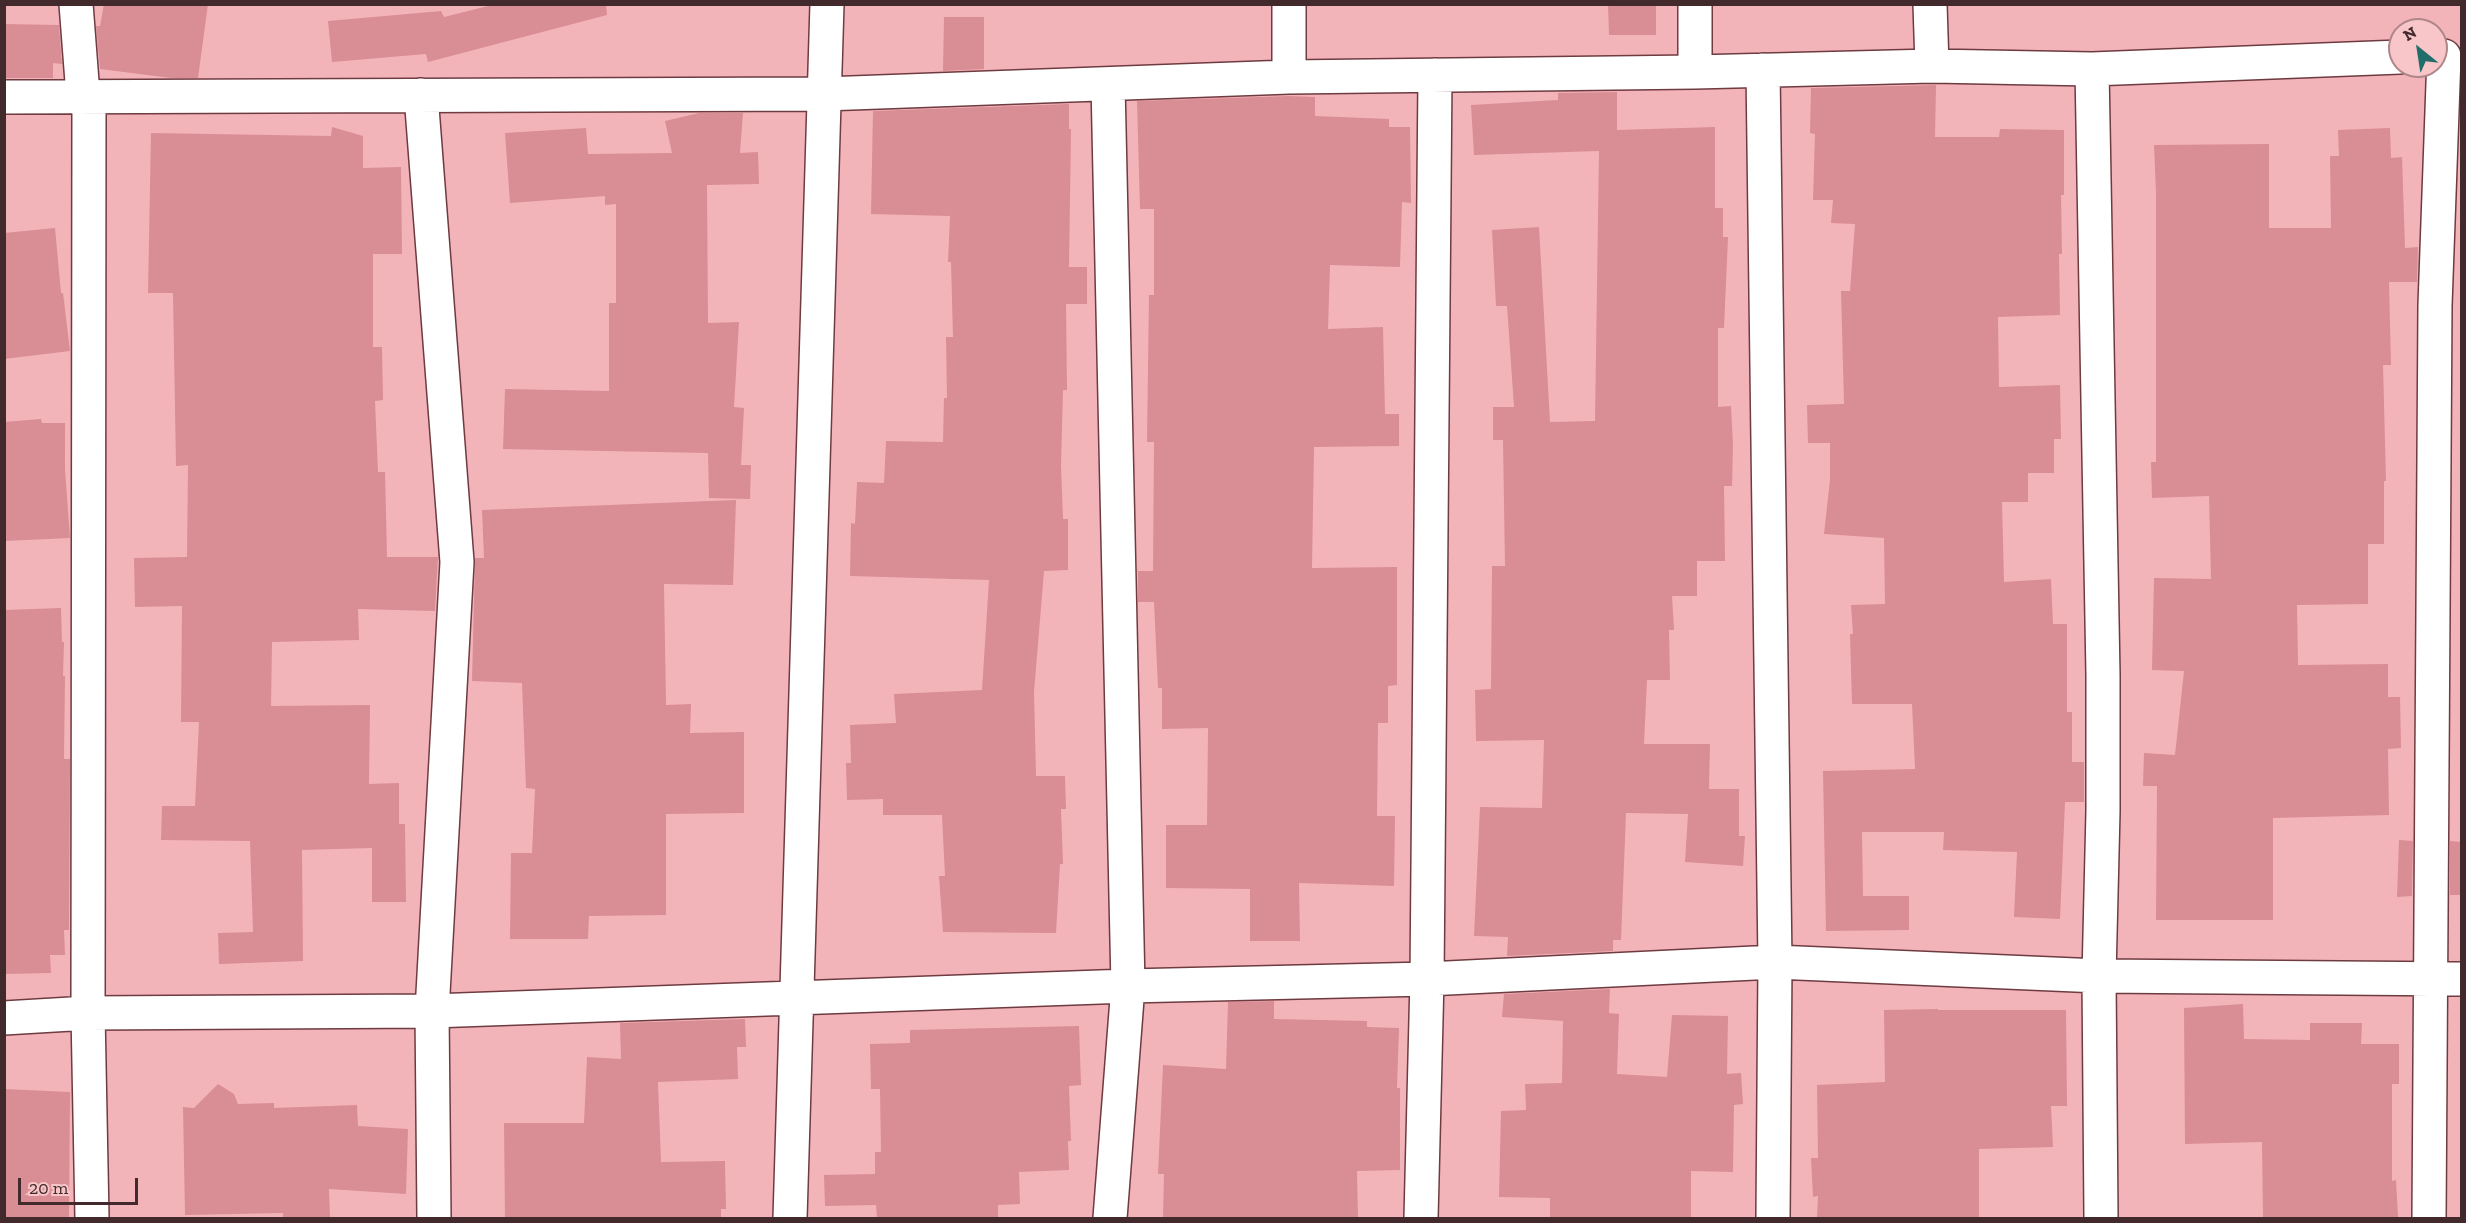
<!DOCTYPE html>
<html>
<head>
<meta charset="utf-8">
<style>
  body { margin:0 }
  #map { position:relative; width:2466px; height:1223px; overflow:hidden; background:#f3b4b9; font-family:"Zilla Slab",serif }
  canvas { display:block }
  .frame { position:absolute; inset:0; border:6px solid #422a2c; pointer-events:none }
  .north { position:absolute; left:2388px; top:18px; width:60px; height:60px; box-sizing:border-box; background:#f8c5c8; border:2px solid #af878a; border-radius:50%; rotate:330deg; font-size:16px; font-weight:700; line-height:24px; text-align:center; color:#422a2c }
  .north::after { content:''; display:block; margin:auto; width:21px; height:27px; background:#216d6c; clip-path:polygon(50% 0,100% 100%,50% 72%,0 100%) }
  .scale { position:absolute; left:18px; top:1178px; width:120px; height:27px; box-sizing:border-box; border:3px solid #422a2c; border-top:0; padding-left:8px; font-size:18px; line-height:21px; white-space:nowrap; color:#422a2c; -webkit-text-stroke:4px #f8c5c8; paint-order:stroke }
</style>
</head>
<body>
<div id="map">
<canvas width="2466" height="1223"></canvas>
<div class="frame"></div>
<div class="north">N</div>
<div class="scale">20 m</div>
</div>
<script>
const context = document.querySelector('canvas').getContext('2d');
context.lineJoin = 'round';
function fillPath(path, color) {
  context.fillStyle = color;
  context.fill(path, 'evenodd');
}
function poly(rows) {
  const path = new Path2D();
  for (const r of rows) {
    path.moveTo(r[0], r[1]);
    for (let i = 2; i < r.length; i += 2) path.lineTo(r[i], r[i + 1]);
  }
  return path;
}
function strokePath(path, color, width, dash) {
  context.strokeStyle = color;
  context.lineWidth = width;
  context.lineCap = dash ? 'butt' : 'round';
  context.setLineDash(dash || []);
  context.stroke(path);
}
const building = poly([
  [104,4,208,4,198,78,171,78,100,69,96,26,100,26],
  [496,4,606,4,607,15,428,62,426,54,332,62,328,21,441,11,444,17],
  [1608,4,1656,4,1656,35,1609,35],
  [944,17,984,17,984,69,943,71],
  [4,24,59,25,62,64,53,63,53,78,4,78],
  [1936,85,1935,137,1999,137,2000,129,2064,130,2064,195,2061,195,2062,254,2059,254,2060,315,1998,317,1999,387,2060,385,2061,439,2054,439,2054,473,2028,473,2028,502,2002,502,2004,582,2051,579,2053,624,2067,624,2067,712,2072,712,2072,762,2084,762,2084,802,2065,802,2060,919,2014,917,2017,852,1943,850,1944,832,1862,832,1863,896,1909,896,1909,930,1826,931,1823,771,1915,769,1912,704,1852,704,1850,634,1853,634,1851,605,1885,604,1884,538,1824,534,1830,480,1830,443,1808,443,1807,405,1844,404,1841,291,1850,291,1855,224,1831,223,1833,200,1813,200,1815,134,1810,133,1811,88],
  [1617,92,1617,130,1715,127,1715,208,1723,208,1723,237,1728,237,1724,328,1718,328,1718,407,1731,406,1733,445,1732,486,1724,486,1725,561,1697,561,1697,596,1672,596,1674,630,1669,630,1670,680,1647,680,1644,744,1710,744,1709,789,1739,789,1739,836,1745,836,1743,866,1685,862,1688,814,1626,813,1621,940,1613,940,1613,951,1507,956,1508,937,1474,936,1480,807,1542,808,1544,740,1476,741,1475,690,1491,689,1492,566,1505,566,1503,440,1493,440,1493,407,1514,407,1507,306,1496,306,1492,230,1539,227,1550,422,1595,421,1599,151,1474,155,1471,105,1558,100,1558,93],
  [1289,96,1315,97,1315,116,1389,119,1389,127,1410,127,1411,203,1402,202,1400,267,1330,265,1328,329,1383,327,1385,414,1399,414,1399,446,1314,447,1312,568,1397,567,1397,685,1388,686,1388,723,1378,723,1377,816,1395,816,1394,886,1299,883,1300,941,1250,941,1250,889,1166,888,1166,825,1207,825,1208,728,1162,729,1162,688,1158,688,1154,602,1138,602,1138,571,1153,571,1154,442,1147,442,1149,295,1154,295,1154,209,1140,209,1137,101],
  [1069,104,1069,129,1071,129,1069,267,1087,267,1087,304,1066,304,1067,390,1063,390,1061,465,1063,519,1068,519,1068,570,1044,571,1034,692,1036,776,1065,776,1066,809,1061,809,1063,864,1060,864,1056,933,943,932,939,876,945,876,942,815,883,815,883,799,847,800,846,763,851,763,850,725,896,723,894,694,982,690,989,580,850,576,851,523,855,524,857,482,884,483,886,441,943,442,944,398,947,398,946,337,953,337,951,262,948,262,950,216,871,214,873,111],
  [699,113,743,113,740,153,758,152,759,184,707,185,708,323,739,322,734,407,744,408,741,465,751,465,750,499,709,498,708,453,503,449,505,389,609,391,609,303,616,303,616,204,605,205,605,196,510,203,505,133,586,128,588,154,672,153,665,121],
  [332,127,363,136,363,168,401,167,402,254,373,254,373,347,382,347,383,400,375,401,378,472,385,472,387,557,438,557,435,611,358,609,359,640,272,642,271,706,370,705,369,784,399,783,399,824,405,824,406,902,372,902,372,848,302,850,303,961,219,964,218,933,253,932,250,841,161,840,162,806,195,806,199,722,181,722,182,606,135,607,134,558,187,557,188,465,176,466,173,293,148,293,151,133,331,136],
  [2390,128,2391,158,2402,157,2405,248,2418,247,2417,282,2389,282,2391,365,2383,365,2386,481,2384,481,2384,544,2368,544,2368,604,2297,605,2298,665,2388,664,2388,697,2400,697,2401,748,2388,749,2389,815,2273,818,2273,920,2156,920,2157,786,2143,786,2144,753,2175,755,2184,671,2152,670,2154,578,2211,579,2209,496,2152,498,2151,462,2156,462,2156,193,2154,145,2269,144,2269,228,2331,228,2330,156,2339,156,2338,130],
  [55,228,61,293,63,293,70,351,4,359,4,233],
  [41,419,42,423,65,423,65,469,70,538,4,541,4,422],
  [736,500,733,585,664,584,666,705,691,704,690,733,744,732,744,813,666,814,666,915,589,916,588,939,510,939,511,853,532,853,535,789,526,788,522,683,472,681,475,558,484,558,482,510],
  [61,608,62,642,64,642,63,676,65,676,64,759,70,759,69,930,64,930,65,955,50,955,51,973,4,974,4,610],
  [2399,840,2413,841,2412,896,2397,897],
  [2450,841,2462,842,2462,895,2450,895],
  [1610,989,1609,1013,1619,1014,1617,1074,1667,1077,1672,1015,1728,1016,1727,1074,1741,1073,1743,1104,1734,1105,1733,1172,1691,1171,1691,1218,1550,1218,1550,1198,1499,1197,1501,1111,1526,1110,1525,1084,1562,1083,1563,1021,1502,1017,1504,994],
  [1274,1001,1274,1019,1367,1021,1367,1027,1399,1028,1397,1088,1400,1088,1400,1170,1357,1171,1358,1218,1163,1218,1164,1174,1158,1174,1163,1065,1226,1069,1228,1002],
  [2243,1004,2244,1039,2310,1040,2310,1023,2362,1023,2361,1044,2399,1044,2399,1084,2392,1084,2392,1181,2396,1180,2398,1217,2263,1218,2262,1142,2185,1144,2184,1008],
  [1938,1009,1938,1010,2066,1010,2067,1106,2051,1106,2053,1147,1979,1149,1979,1218,1817,1218,1818,1196,1813,1197,1811,1158,1818,1158,1817,1085,1885,1082,1884,1010],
  [745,1019,746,1047,737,1047,738,1079,658,1082,661,1162,725,1161,726,1209,721,1209,721,1218,505,1218,504,1123,584,1123,587,1057,621,1059,620,1023],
  [1079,1026,1081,1085,1069,1086,1071,1141,1068,1141,1069,1170,1019,1172,1020,1204,998,1205,998,1218,877,1218,876,1205,825,1206,824,1175,875,1174,875,1152,881,1152,880,1089,871,1089,870,1044,910,1043,910,1030],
  [218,1084,234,1094,238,1104,274,1103,274,1108,357,1105,358,1126,408,1129,406,1194,329,1189,330,1218,283,1218,283,1213,185,1215,183,1107,194,1108],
  [4,1089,70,1092,69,1218,4,1218]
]);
const minor = poly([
  [76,4,83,95],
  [1695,4,1695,72],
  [1930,4,1932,66],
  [2092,69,2103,675,2103,811,2099,976,2101,1218],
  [1763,70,1775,962,1773,1218],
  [1289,77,1289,4],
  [1108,84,1128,986,1110,1218],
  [421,95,457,562,432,1011,434,1218],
  [4,97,824,94,1289,77,1695,72,1932,66,2092,69,2400,57],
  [89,98,88,1013,92,1218],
  [4,1018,88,1013,432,1011,1128,986,1427,979,1775,962,2099,976,2462,979],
  [790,1218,827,4],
  [1421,1218,1427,979,1435,75],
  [2429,1218,2435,305,2444,56]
]);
fillPath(building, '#d98d94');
strokePath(minor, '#6e3b40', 36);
strokePath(minor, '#fff', 33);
</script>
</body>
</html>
